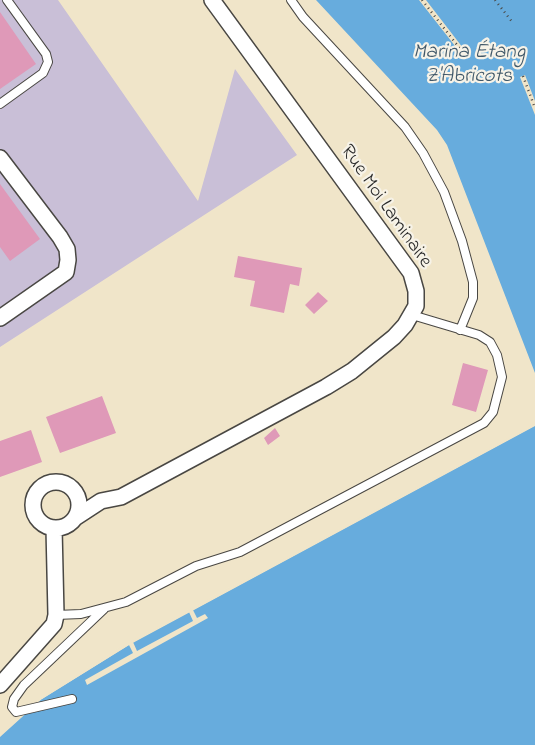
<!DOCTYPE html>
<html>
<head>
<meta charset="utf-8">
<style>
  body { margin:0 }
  canvas { display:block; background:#f0e5c9 }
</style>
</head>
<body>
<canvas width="535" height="745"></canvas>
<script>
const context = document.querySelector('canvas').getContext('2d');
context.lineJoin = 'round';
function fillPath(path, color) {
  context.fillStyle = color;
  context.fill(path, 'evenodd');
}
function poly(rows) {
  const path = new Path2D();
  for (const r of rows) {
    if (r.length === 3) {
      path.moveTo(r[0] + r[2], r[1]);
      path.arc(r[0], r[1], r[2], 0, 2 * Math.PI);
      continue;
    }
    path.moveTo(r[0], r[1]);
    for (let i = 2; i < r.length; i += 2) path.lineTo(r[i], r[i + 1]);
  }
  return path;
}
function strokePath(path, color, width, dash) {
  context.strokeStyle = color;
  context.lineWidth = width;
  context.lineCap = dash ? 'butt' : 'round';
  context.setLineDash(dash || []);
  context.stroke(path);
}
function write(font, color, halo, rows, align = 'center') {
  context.font = font + ' "Indie Flower",sans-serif';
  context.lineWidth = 4.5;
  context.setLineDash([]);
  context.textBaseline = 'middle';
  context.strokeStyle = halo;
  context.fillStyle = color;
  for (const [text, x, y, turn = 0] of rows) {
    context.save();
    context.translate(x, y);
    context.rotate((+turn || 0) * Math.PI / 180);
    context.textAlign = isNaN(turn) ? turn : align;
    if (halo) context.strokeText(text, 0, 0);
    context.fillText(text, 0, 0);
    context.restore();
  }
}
const industrial = poly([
  [0,0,58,0,198,201,235,69,297,155,0,347]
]);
const water = poly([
  [316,0,535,0,535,373,447,145,437,130],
  [535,426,535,745,0,745,0,737,42,699,129,645]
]);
const pier = poly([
  [419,0,426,0,463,48,459,51],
  [525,75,535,101,535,115,520,77],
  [535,423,534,426,193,610,197,618,205,614,208,618,87,685,85,680,133,653,129,645,42,699,39,699,128,642],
  [189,612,193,621,137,651,133,642]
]);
const building = poly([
  [0,12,36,64,0,89],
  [0,184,40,239,10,261,0,247],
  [238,256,302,268,299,286,290,284,284,313,250,306,255,281,234,277],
  [318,292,328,301,314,314,305,305],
  [463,363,488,370,476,412,452,405],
  [102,396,116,433,60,453,46,417],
  [275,428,280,436,268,445,264,438],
  [31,430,42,462,0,477,0,441]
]);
const path = poly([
  [422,0,461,50],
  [495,0,513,23],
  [523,76,535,108]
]);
const lane = poly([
  [291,0,303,17,405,127,423,153,444,192,462,241,473,282,473,298,460,330],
  [0,104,43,73,48,62,46,54,7,0],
  [56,615,81,614,126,602,196,566,240,552,484,423,493,412,502,377,497,355,490,342,479,335,412,315],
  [72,699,16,712,12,707,14,699,24,685,104,609]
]);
const street = poly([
  [0,158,60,237,67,249,68,260,66,272,0,318],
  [56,505,23],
  [75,518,101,501,121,497,326,387,352,371,394,337,405,325,416,306,416,291,411,273,212,0],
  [0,685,54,624,56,615,54,528]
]);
const streetNames = [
  ["Rue Moi Laminaire",385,207,55]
];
const waterNames = [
  ["Marina Étang",469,54],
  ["Z'Abricots",469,78]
];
fillPath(industrial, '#c9bfd7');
fillPath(water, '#67acdd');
fillPath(pier, '#f0e5c9');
fillPath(building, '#df99b8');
strokePath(lane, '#494743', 10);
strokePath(street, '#494743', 18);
strokePath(path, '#494743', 2.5, [1, 4]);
strokePath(lane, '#fff', 8);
strokePath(street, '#fff', 15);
write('20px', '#2b2b2b', '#f7f3e8', streetNames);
write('italic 21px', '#405869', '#f7f3e8', waterNames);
</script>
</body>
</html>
